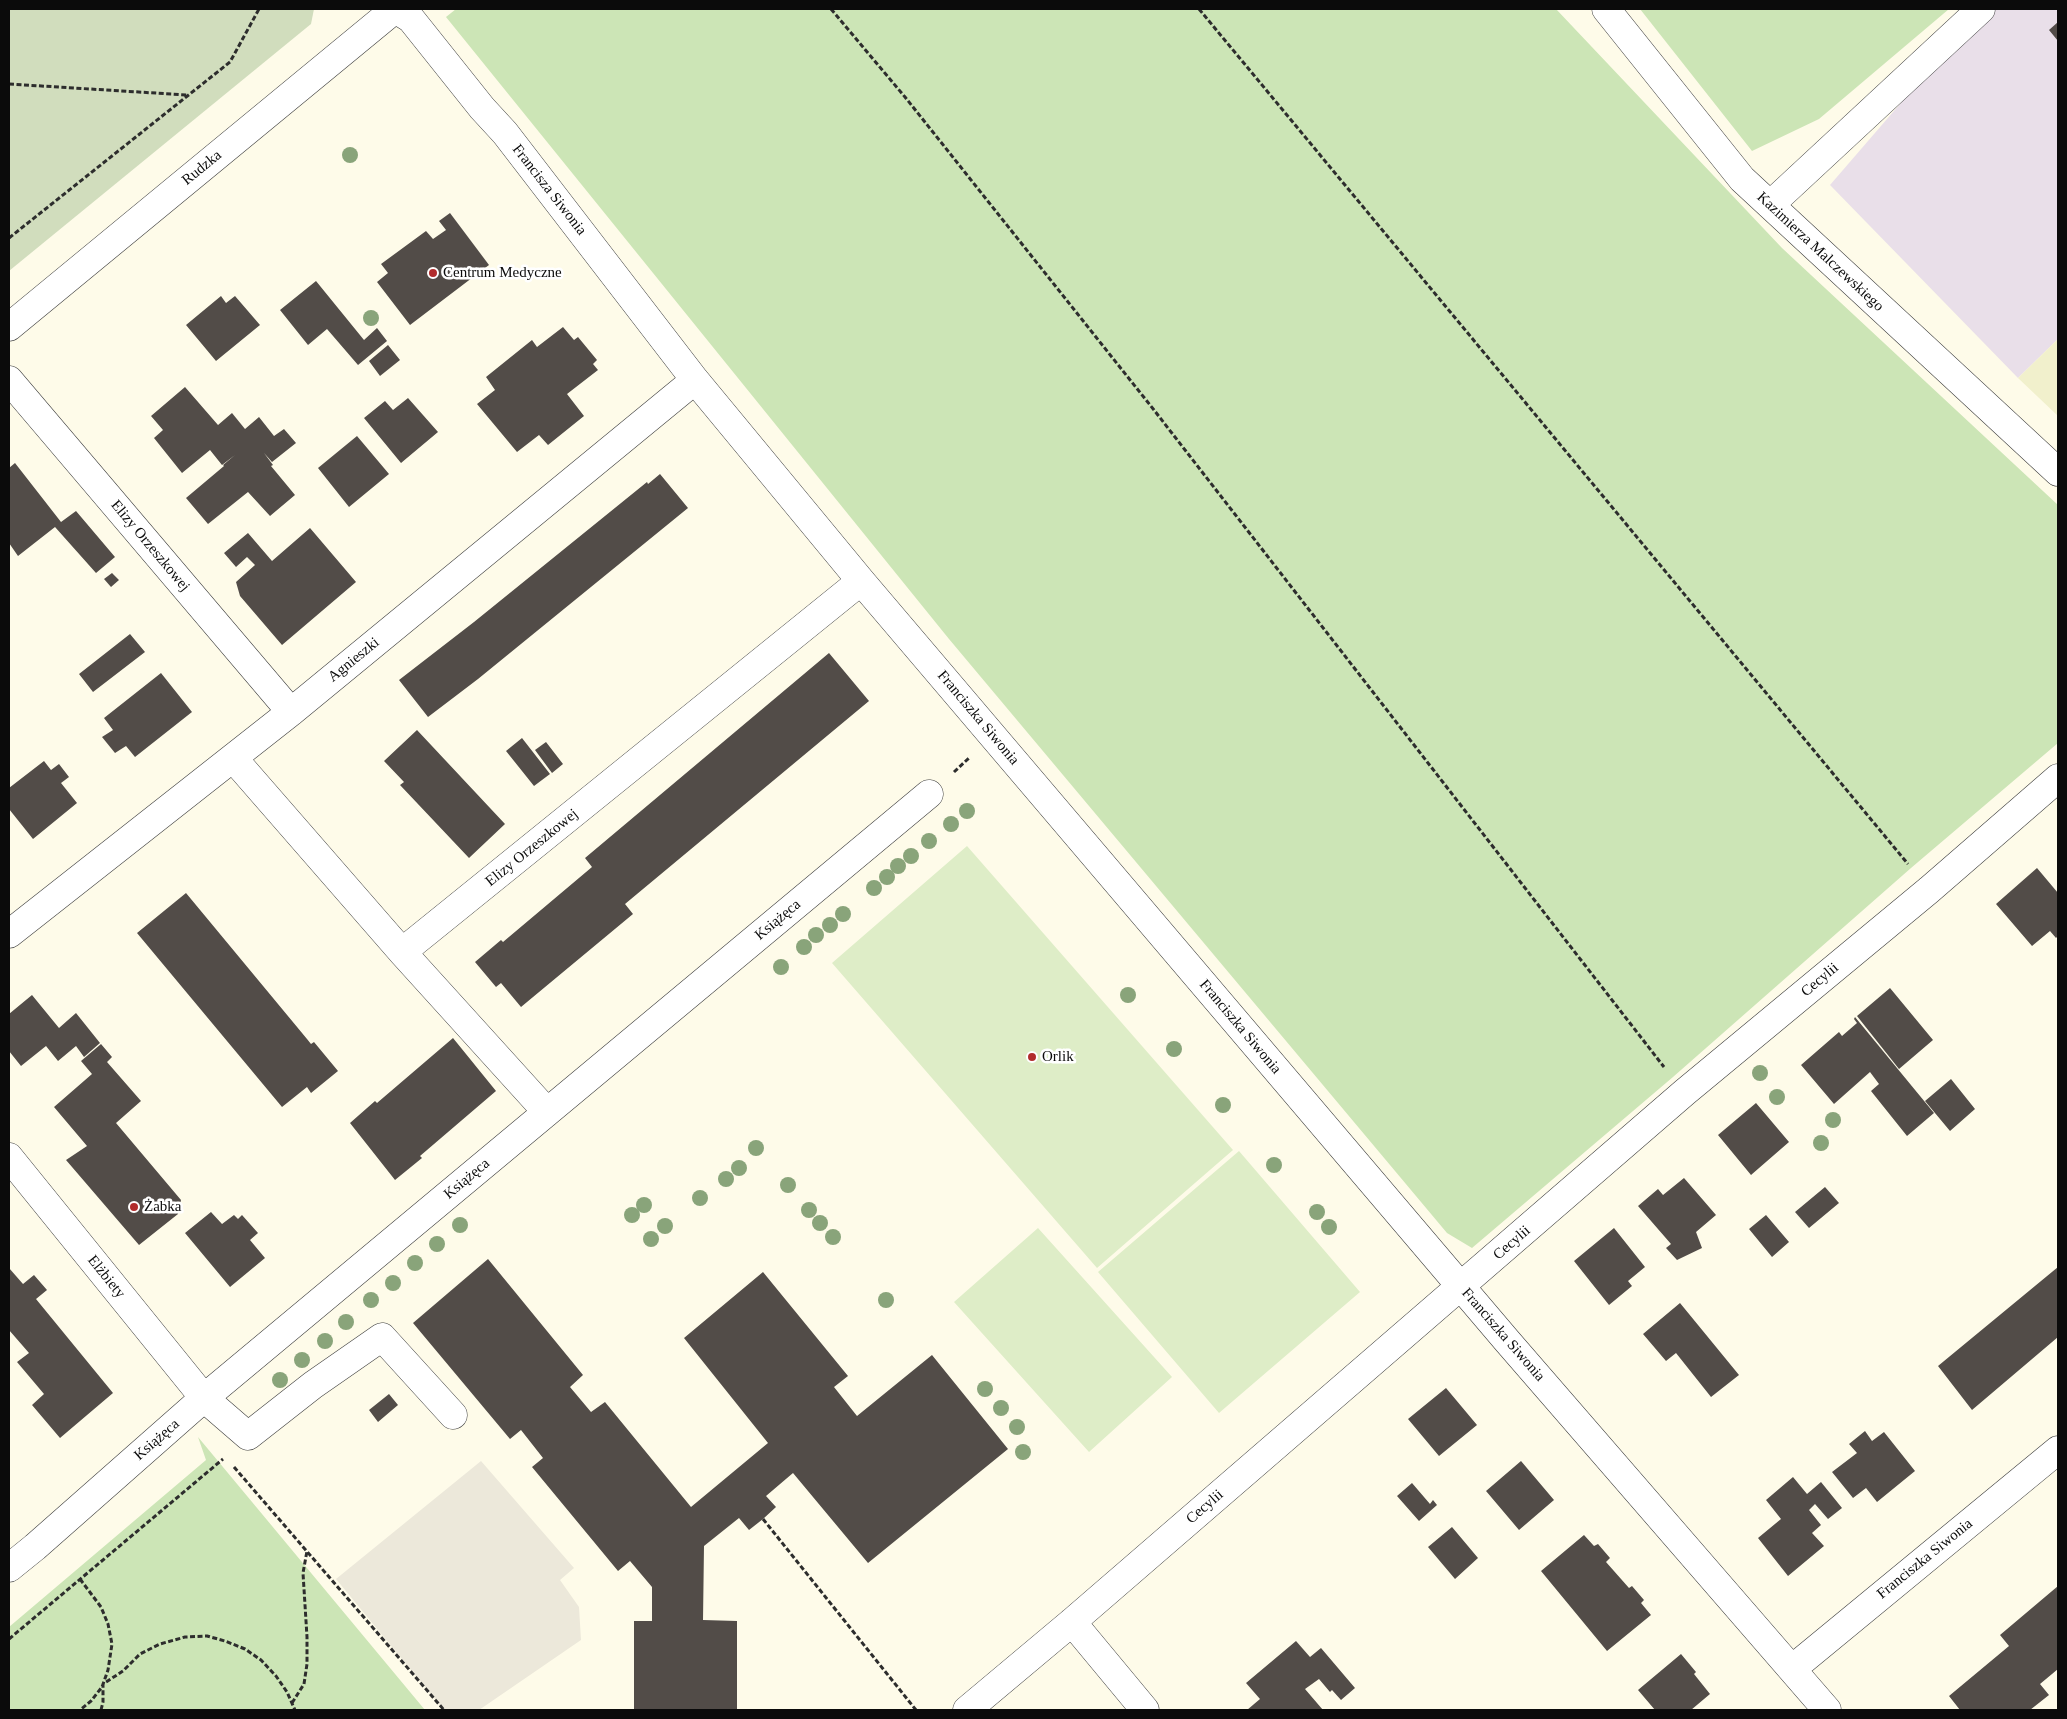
<!DOCTYPE html>
<html>
<head>
<meta charset="utf-8">
<style>
  body { margin:0 }
  #map { position:relative; width:2067px; height:1719px; overflow:hidden; background:#fefbe9; font-family:Georgia,serif }
  canvas { display:block }
  .frame { position:absolute; inset:0; border:10px solid #0b0b0b; pointer-events:none }
</style>
</head>
<body>
<div id="map">
<canvas width="2067" height="1719"></canvas>
<div class="frame"></div>
</div>
<script>
const context = document.querySelector('canvas').getContext('2d');
context.lineJoin = 'round';
function fillPath(path, color) {
  context.fillStyle = color;
  context.fill(path, 'evenodd');
}
function poly(rows) {
  const path = new Path2D();
  for (const r of rows) {
    path.moveTo(r[0], r[1]);
    for (let i = 2; i < r.length; i += 2) path.lineTo(r[i], r[i + 1]);
  }
  return path;
}
function strokePath(path, color, width, dash) {
  context.strokeStyle = color;
  context.lineWidth = width;
  context.lineCap = dash ? 'butt' : 'round';
  context.setLineDash(dash || []);
  context.stroke(path);
}
function write(font, color, halo, rows, align = 'center') {
  context.font = font + ' Georgia,serif';
  context.lineWidth = 5;
  context.setLineDash([]);
  context.textBaseline = 'middle';
  context.strokeStyle = halo;
  context.fillStyle = color;
  for (const [text, x, y, turn = 0] of rows) {
    context.save();
    context.translate(x, y);
    context.rotate((+turn || 0) * Math.PI / 180);
    context.textAlign = isNaN(turn) ? turn : align;
    if (halo) context.strokeText(text, 0, 0);
    context.fillText(text, 0, 0);
    context.restore();
  }
}
const industrial = poly([
  [1982,9,2058,9,2058,339,2018,378,1830,185]
]);
const farmland = poly([
  [2058,339,2058,416,2018,378]
]);
const green = poly([
  [456,9,1556,9,1782,248,2058,505,2058,743,1911,868,1673,1077,1472,1248,1447,1233,949,639,446,17],
  [1640,9,1949,9,1819,119,1752,151],
  [198,1437,425,1710,9,1710,9,1627,206,1460]
]);
const cemetery = poly([
  [9,9,314,9,311,24,9,271]
]);
const pitch = poly([
  [967,846,1233,1150,1097,1268,832,963],
  [1239,1151,1360,1292,1219,1413,1098,1272],
  [1038,1228,1172,1377,1089,1452,954,1302]
]);
const plaza = poly([
  [481,1461,574,1568,560,1580,579,1607,581,1640,479,1710,444,1710,336,1579]
]);
const building = poly([
  [2058,22,2058,41,2049,30],
  [450,213,489,265,410,325,377,282,388,273,381,264,426,231,433,239,446,230,439,221],
  [316,281,364,340,377,328,387,341,358,365,327,329,308,345,280,310],
  [221,296,226,303,235,296,260,325,216,361,186,325],
  [563,327,574,340,578,337,597,360,593,364,598,370,567,394,584,416,548,445,539,435,517,452,477,404,495,390,486,377,532,340,537,347],
  [388,345,400,360,380,376,369,361],
  [185,387,218,425,232,413,245,429,259,417,274,436,284,429,296,443,272,462,264,453,273,465,271,466,295,495,270,516,248,492,208,524,186,498,224,466,223,465,235,455,222,465,210,450,182,473,154,438,163,430,151,416],
  [408,398,438,432,401,463,364,418,385,401,393,410],
  [357,436,389,474,349,507,318,468],
  [15,463,61,522,76,511,115,557,96,573,55,527,18,556,9,543,9,468],
  [660,474,688,508,478,679,428,717,399,680,474,622,647,482,648,484],
  [310,528,356,582,282,645,240,596,236,582,255,565,247,557,236,567,224,553,248,533,272,561],
  [112,573,119,580,111,587,104,579],
  [130,634,145,652,93,692,79,674],
  [829,653,869,701,625,904,633,914,521,1007,501,983,496,987,475,962,501,940,503,942,592,867,585,858],
  [161,673,192,712,135,757,126,746,115,753,102,737,113,730,104,718],
  [417,730,505,824,469,858,400,785,404,782,384,761],
  [522,738,550,774,534,786,506,751],
  [546,742,563,764,552,773,535,750],
  [44,761,51,770,59,764,69,777,61,783,77,803,33,839,9,809,9,788],
  [2037,868,2058,893,2058,936,2056,938,2050,931,2032,946,1996,904],
  [186,893,307,1039,311,1044,314,1042,338,1071,311,1093,307,1087,282,1107,137,933],
  [1890,988,1933,1040,1899,1069,1857,1016],
  [32,995,59,1028,76,1013,100,1043,84,1057,76,1046,58,1061,46,1046,21,1066,9,1051,9,1014],
  [1855,1017,1934,1113,1907,1136,1871,1091,1879,1084,1870,1072,1834,1104,1801,1065,1839,1032,1842,1036,1857,1023,1854,1019],
  [453,1038,496,1091,420,1156,422,1158,395,1180,350,1123,375,1101,377,1103],
  [101,1044,112,1057,107,1062,141,1101,116,1123,181,1200,178,1214,139,1245,66,1160,87,1146,54,1107,92,1074,81,1061],
  [1951,1079,1975,1109,1950,1131,1925,1101],
  [1756,1103,1789,1142,1751,1175,1718,1135],
  [1684,1178,1716,1215,1696,1232,1702,1248,1677,1260,1666,1248,1671,1244,1638,1206,1658,1189,1663,1195],
  [1825,1187,1839,1203,1809,1228,1795,1212],
  [211,1212,222,1224,234,1215,238,1219,242,1215,258,1233,250,1240,265,1258,230,1287,185,1233],
  [1766,1215,1789,1242,1772,1257,1749,1229],
  [1614,1228,1645,1267,1628,1281,1632,1286,1609,1305,1574,1261],
  [488,1259,583,1375,570,1387,591,1412,605,1402,691,1507,768,1443,684,1338,763,1272,848,1376,834,1387,857,1416,932,1355,1008,1449,868,1563,793,1473,766,1496,776,1507,763,1519,749,1530,739,1518,704,1546,703,1620,737,1621,737,1710,634,1710,634,1621,652,1621,652,1587,630,1561,618,1571,532,1467,543,1458,521,1430,510,1439,413,1323],
  [2058,1267,2058,1337,1972,1410,1938,1366],
  [9,1268,23,1284,34,1275,47,1290,36,1299,113,1393,60,1438,32,1405,44,1394,17,1362,29,1353,9,1330],
  [1680,1303,1739,1375,1711,1397,1676,1353,1666,1361,1643,1334],
  [1446,1388,1477,1425,1439,1456,1408,1419],
  [389,1394,398,1405,378,1422,369,1410],
  [1865,1431,1872,1441,1884,1432,1915,1471,1877,1502,1866,1488,1853,1498,1832,1472,1857,1453,1849,1444],
  [1521,1461,1554,1500,1519,1530,1486,1491],
  [1793,1477,1807,1494,1821,1482,1842,1508,1828,1519,1815,1504,1809,1510,1821,1525,1812,1533,1824,1546,1788,1576,1758,1538,1781,1519,1766,1500],
  [1412,1483,1430,1504,1433,1500,1437,1505,1419,1521,1397,1496],
  [1452,1527,1478,1558,1455,1579,1428,1547],
  [1584,1535,1594,1546,1598,1544,1610,1558,1606,1562,1629,1588,1632,1586,1644,1600,1641,1603,1651,1615,1607,1651,1541,1571],
  [2058,1586,2058,1669,2040,1684,2049,1695,2030,1710,1960,1710,1949,1696,2009,1646,2000,1635],
  [1296,1641,1310,1657,1321,1648,1355,1688,1341,1700,1332,1690,1330,1692,1319,1679,1305,1689,1323,1710,1247,1710,1260,1699,1246,1683],
  [1681,1654,1696,1672,1694,1674,1710,1694,1691,1710,1655,1710,1638,1690]
]);
const path = poly([
  [831,9,905,97,1154,410,1664,1067],
  [1199,9,1908,864],
  [9,84,187,95],
  [9,238,230,62,259,9],
  [954,772,969,758],
  [234,1467,444,1710],
  [763,1519,916,1710],
  [80,1579,101,1607,108,1624,112,1644,108,1670,102,1687,91,1701,80,1710],
  [9,1639,223,1459],
  [292,1703,304,1684,307,1664,307,1637,303,1573,307,1551],
  [101,1710,103,1702,103,1684,123,1671,140,1654,160,1644,185,1637,207,1636,225,1641,245,1649,261,1660,276,1676,287,1692,295,1710]
]);
const minor = poly([
  [395,9,411,19,482,108,505,133,695,380,861,581,1508,1342,1827,1710],
  [1606,9,1742,179,2058,472],
  [1770,205,1981,9],
  [9,327,395,9],
  [9,380,291,712],
  [233,758,402,952,861,581],
  [9,934,291,712,695,380],
  [402,952,547,1112],
  [9,1157,204,1398,248,1436,313,1385,382,1337,453,1415],
  [9,1568,35,1547,204,1398,929,794],
  [1072,1622,1145,1710],
  [1792,1669,2058,1450],
  [967,1710,1072,1622,1685,1092,1929,890,2058,778]
]);
const trees = [
  [350,155],
  [371,318],
  [967,811],
  [951,824],
  [929,841],
  [911,856],
  [898,866],
  [887,877],
  [874,888],
  [843,914],
  [830,925],
  [816,935],
  [804,947],
  [781,967],
  [1128,995],
  [1174,1049],
  [1760,1073],
  [1777,1097],
  [1223,1105],
  [1833,1120],
  [1821,1143],
  [756,1148],
  [1274,1165],
  [739,1168],
  [726,1179],
  [788,1185],
  [700,1198],
  [644,1205],
  [809,1210],
  [1317,1212],
  [632,1215],
  [820,1223],
  [460,1225],
  [665,1226],
  [1329,1227],
  [833,1237],
  [651,1239],
  [437,1244],
  [415,1263],
  [393,1283],
  [371,1300],
  [886,1300],
  [346,1322],
  [325,1341],
  [302,1360],
  [280,1380],
  [985,1389],
  [1001,1408],
  [1017,1427],
  [1023,1452]
];
const markers = [
  [433,273,5,"#b12c2c"],
  [1032,1057,5,"#b12c2c"],
  [134,1207,5,"#b12c2c"]
];
const streetNames = [
  ["Rudzka",202,168,-39],
  ["Francisza Siwonia",549,190,52],
  ["Kazimierza Malczewskiego",1820,252,43],
  ["Elizy Orzeszkowej",150,546,50],
  ["Agnieszki",354,660,-39],
  ["Franciszka Siwonia",978,718,50],
  ["Elizy Orzeszkowej",532,848,-39],
  ["Książęca",778,920,-40],
  ["Cecylii",1820,980,-40],
  ["Franciszka Siwonia",1240,1027,50],
  ["Książęca",467,1179,-40],
  ["Cecylii",1512,1243,-41],
  ["Elżbiety",106,1277,51],
  ["Franciszka Siwonia",1503,1335,49],
  ["Książęca",157,1440,-41],
  ["Cecylii",1205,1507,-41],
  ["Franciszka Siwonia",1925,1559,-39]
];
const poiNames = [
  ["Centrum Medyczne",443,273],
  ["Orlik",1042,1057],
  ["Żabka",144,1207]
];
fillPath(industrial, '#e9dfe9');
fillPath(farmland, '#f1f0cc');
fillPath(green, '#cce5b6');
fillPath(cemetery, '#d1ddbd');
fillPath(pitch, '#deedc7');
fillPath(plaza, '#ece8da');
fillPath(building, '#524c48');
strokePath(minor, '#3e3e3e', 29);
strokePath(path, '#2d2d2d', 3, [5, 2.5]);
strokePath(minor, '#fff', 28);
context.fillStyle = '#89a47a';
for (const [x, y] of trees) {
  context.beginPath();
  context.arc(x, y, 8, 0, 2 * Math.PI);
  context.fill();
}
for (const [x, y, r, color] of markers) {
  const dot = new Path2D();
  dot.arc(x, y, r, 0, 2 * Math.PI);
  context.fillStyle = color;
  context.fill(dot);
  strokePath(dot, '#fff', 2);
}
write('15px', '#0b0b0b', '#fff', streetNames);
write('15px', '#0b0b0b', '#fff', poiNames, 'left');
</script>
</body>
</html>
